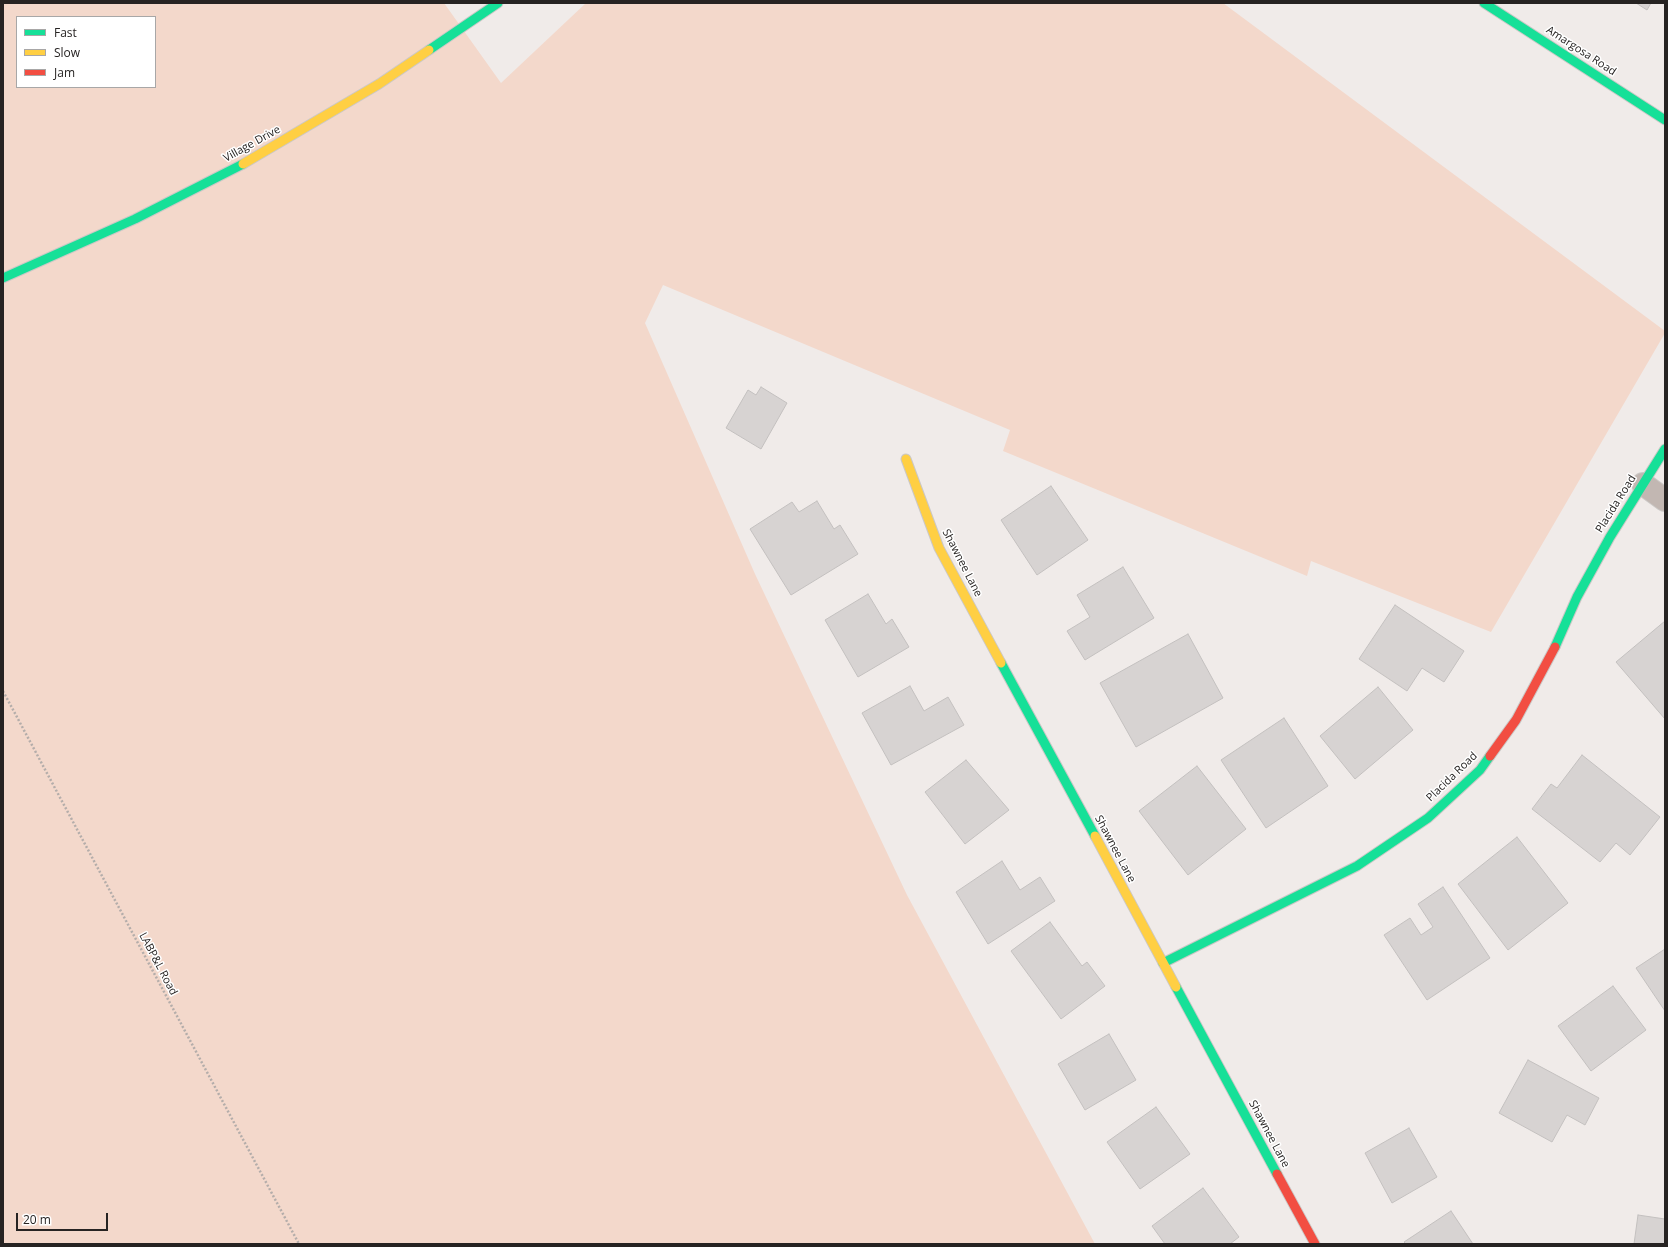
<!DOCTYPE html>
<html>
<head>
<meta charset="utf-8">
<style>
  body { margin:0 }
  #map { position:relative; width:1668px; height:1247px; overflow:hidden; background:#f0ebe9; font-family:"Open Sans",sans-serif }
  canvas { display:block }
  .frame { position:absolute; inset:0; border:4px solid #262322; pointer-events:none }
  .legend { position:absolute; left:16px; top:16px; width:140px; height:72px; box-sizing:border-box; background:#fff; border:1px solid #a8a7a7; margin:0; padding:5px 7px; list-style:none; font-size:12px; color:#262322 }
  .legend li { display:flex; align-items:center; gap:8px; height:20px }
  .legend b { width:20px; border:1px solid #a8a7a7 }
  .scale { position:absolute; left:16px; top:1213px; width:92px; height:18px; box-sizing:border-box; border:2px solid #262322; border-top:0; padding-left:5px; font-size:12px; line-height:14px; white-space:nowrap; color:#262322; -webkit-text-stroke:3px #fff; paint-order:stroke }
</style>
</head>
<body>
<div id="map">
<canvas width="1668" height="1247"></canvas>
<div class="frame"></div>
<ul class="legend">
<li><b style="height:5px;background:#16e098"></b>Fast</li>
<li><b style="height:5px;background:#ffcf43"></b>Slow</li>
<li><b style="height:5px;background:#f24e42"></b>Jam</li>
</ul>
<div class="scale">20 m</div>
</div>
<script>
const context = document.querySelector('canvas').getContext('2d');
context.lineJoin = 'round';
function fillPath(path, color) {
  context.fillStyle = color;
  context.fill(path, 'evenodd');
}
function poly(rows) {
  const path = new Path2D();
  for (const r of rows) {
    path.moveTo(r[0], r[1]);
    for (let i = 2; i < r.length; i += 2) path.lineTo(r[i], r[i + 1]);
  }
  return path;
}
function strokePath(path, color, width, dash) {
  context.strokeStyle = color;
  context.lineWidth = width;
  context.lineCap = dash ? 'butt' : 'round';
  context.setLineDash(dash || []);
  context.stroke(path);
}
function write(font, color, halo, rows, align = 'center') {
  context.font = font + ' "Open Sans",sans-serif';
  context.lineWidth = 3;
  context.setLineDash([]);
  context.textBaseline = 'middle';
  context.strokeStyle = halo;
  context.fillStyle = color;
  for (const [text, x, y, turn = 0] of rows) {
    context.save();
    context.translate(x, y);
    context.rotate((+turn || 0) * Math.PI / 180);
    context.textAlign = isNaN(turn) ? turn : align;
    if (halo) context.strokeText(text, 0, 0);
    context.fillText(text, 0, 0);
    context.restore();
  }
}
const green = poly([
  [3,3,444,3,501,83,586,3,1223,3,1665,331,1665,333,1491,632,1311,561,1307,576,1003,451,1010,430,663,285,645,323,755,574,907,895,1095,1244,3,1244],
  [17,17,155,17,155,87,17,87]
]);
const building = poly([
  [1636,3,1651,3,1647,10,1636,3],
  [761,387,787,403,761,449,726,428,748,390,756,395,761,387],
  [1051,486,1088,540,1037,575,1001,520,1051,486],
  [817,501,834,529,840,525,858,554,791,595,750,529,792,502,799,512,817,501],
  [1123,567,1154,618,1085,660,1067,631,1090,617,1077,595,1123,567],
  [868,594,886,624,892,619,909,647,858,677,825,620,868,594],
  [1395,605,1464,651,1444,682,1422,668,1407,691,1359,659,1395,605],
  [1665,621,1665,719,1616,662,1665,621],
  [1188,634,1223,698,1136,747,1100,683,1188,634],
  [910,686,924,711,948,697,964,725,891,765,862,713,910,686],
  [1378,687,1413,730,1355,779,1320,736,1378,687],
  [1284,718,1328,786,1266,828,1221,760,1284,718],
  [1582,755,1660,817,1630,855,1616,843,1600,862,1532,809,1551,784,1557,788,1582,755],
  [966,760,1009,810,965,844,925,792,966,760],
  [1197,766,1246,829,1188,875,1139,811,1197,766],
  [1517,837,1568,903,1508,950,1458,884,1517,837],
  [1002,861,1020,890,1040,877,1055,901,988,944,956,892,1002,861],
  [1443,887,1490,958,1427,1000,1384,935,1410,918,1421,935,1433,927,1418,904,1443,887],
  [1050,922,1082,966,1087,962,1105,986,1061,1019,1011,951,1050,922],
  [1665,949,1665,1011,1636,968,1665,949],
  [1613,986,1646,1030,1591,1071,1558,1026,1613,986],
  [1109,1034,1136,1080,1085,1110,1058,1064,1109,1034],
  [1528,1060,1599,1098,1585,1125,1567,1115,1552,1142,1499,1113,1528,1060],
  [1156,1107,1190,1154,1140,1189,1107,1142,1156,1107],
  [1409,1128,1437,1177,1392,1203,1365,1153,1409,1128],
  [1203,1188,1239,1237,1230,1244,1165,1244,1152,1226,1203,1188],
  [1451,1211,1473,1244,1406,1244,1404,1242,1451,1211],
  [1638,1215,1665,1219,1665,1244,1634,1244,1638,1215]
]);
const path = poly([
  [3,691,299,1244]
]);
const street = poly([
  [1643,484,1665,500]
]);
const fast = poly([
  [1484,3,1665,120],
  [429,50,498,3],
  [3,278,135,219,243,164],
  [1555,647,1577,597,1610,537,1665,449],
  [1001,663,1095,836],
  [1163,963,1357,866,1428,818,1480,770,1490,756],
  [1176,987,1277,1174]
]);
const slow = poly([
  [243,164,379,84,429,50],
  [906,459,939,548,1001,663],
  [1095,836,1176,987]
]);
const jam = poly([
  [1490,756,1516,720,1555,647],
  [1277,1174,1315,1244]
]);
const streetNames = [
  ["Amargosa Road",1581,51,33],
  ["Village Drive",252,144,-29],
  ["Placida Road",1616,504,-58],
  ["Shawnee Lane",962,563,63],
  ["Placida Road",1452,777,-44],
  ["Shawnee Lane",1115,849,62],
  ["LABP&L Road",158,964,62],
  ["Shawnee Lane",1269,1134,62]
];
fillPath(green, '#f3d8cb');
fillPath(building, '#d7d3d2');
strokePath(building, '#c3c0bf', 1);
strokePath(street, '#cbc8c6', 24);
strokePath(fast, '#cbc8c6', 11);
strokePath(slow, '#cbc8c6', 11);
strokePath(jam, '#cbc8c6', 11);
strokePath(path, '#b4adaa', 2.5, [2, 2]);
strokePath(street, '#c2b7b2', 22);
strokePath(fast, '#16e098', 9);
strokePath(slow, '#ffcf43', 9);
strokePath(jam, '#f24e42', 9);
write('11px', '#262322', '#fff', streetNames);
</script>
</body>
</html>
